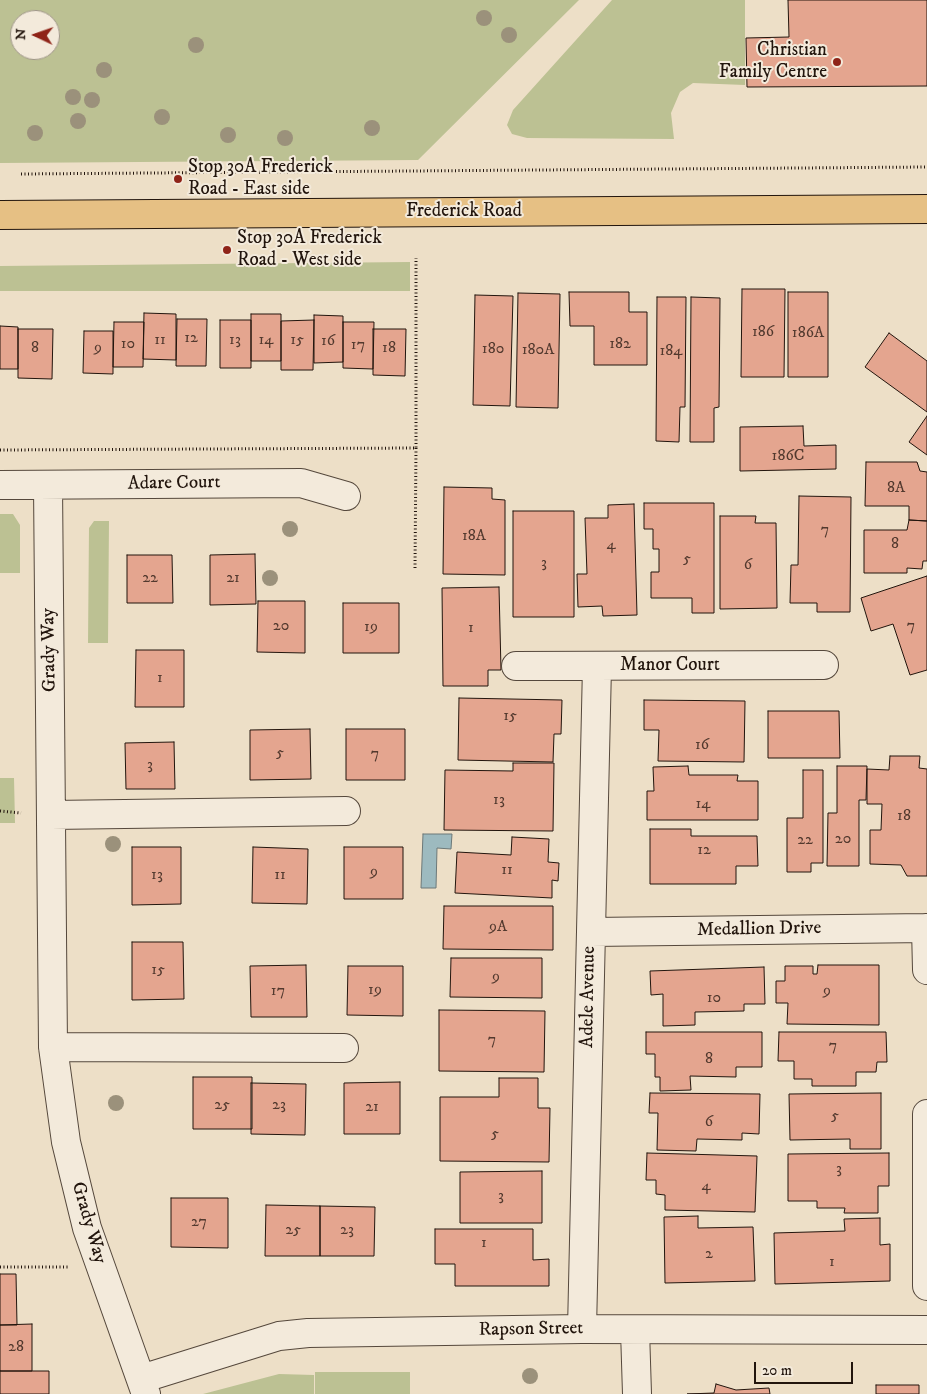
<!DOCTYPE html>
<html>
<head>
<meta charset="utf-8">
<style>
  body { margin:0 }
  #map { position:relative; width:927px; height:1394px; overflow:hidden; background:#eddfc7; font-family:"IM FELL DW Pica",serif }
  canvas { display:block }
  .north { position:absolute; left:10px; top:10px; width:50px; height:50px; box-sizing:border-box; background:#f3eadb; border:1px solid #9f9589; border-radius:50%; rotate:273deg; font-size:14px; font-weight:700; line-height:20px; text-align:center; color:#22150d }
  .north::after { content:''; display:block; margin:auto; width:18px; height:22px; background:#8f2418; clip-path:polygon(50% 0,100% 100%,50% 72%,0 100%) }
  .scale { position:absolute; left:754px; top:1362px; width:99px; height:22px; box-sizing:border-box; border:2px solid #22150d; border-top:0; padding-left:6px; font-size:15px; line-height:18px; white-space:nowrap; color:#22150d; -webkit-text-stroke:4px #f3eadb; paint-order:stroke }
</style>
</head>
<body>
<div id="map">
<canvas width="927" height="1394"></canvas>
<div class="north">N</div>
<div class="scale">20 m</div>
</div>
<script>
const context = document.querySelector('canvas').getContext('2d');
context.lineJoin = 'round';
function fillPath(path, color) {
  context.fillStyle = color;
  context.fill(path, 'evenodd');
}
function poly(rows) {
  const path = new Path2D();
  for (const r of rows) {
    path.moveTo(r[0], r[1]);
    for (let i = 2; i < r.length; i += 2) path.lineTo(r[i], r[i + 1]);
  }
  return path;
}
function strokePath(path, color, width, dash) {
  context.strokeStyle = color;
  context.lineWidth = width;
  context.lineCap = dash ? 'butt' : 'round';
  context.setLineDash(dash || []);
  context.stroke(path);
}
function write(font, color, halo, rows, align = 'center') {
  context.font = font + ' "IM FELL DW Pica",serif';
  context.lineWidth = 4;
  context.setLineDash([]);
  context.textBaseline = 'middle';
  context.strokeStyle = halo;
  context.fillStyle = color;
  for (const [text, x, y, turn = 0] of rows) {
    context.save();
    context.translate(x, y);
    context.rotate((+turn || 0) * Math.PI / 180);
    context.textAlign = isNaN(turn) ? turn : align;
    if (halo) context.strokeText(text, 0, 0);
    context.fillText(text, 0, 0);
    context.restore();
  }
}
const green = poly([
  [0,0,579,0,418,160,0,163],
  [20,20,50,20,50,50,20,50],
  [612,0,745,0,745,85,693,83,680,92,671,113,674,139,527,138,512,134,507,125,513,110],
  [410,262,410,291,0,291,0,266],
  [0,514,13,514,20,525,20,573,0,573],
  [94,521,109,521,108,643,88,643,89,528],
  [0,778,14,778,15,823,0,823],
  [315,1372,410,1372,410,1394,315,1394],
  [279,1374,314,1375,314,1394,203,1394]
]);
const water = poly([
  [423,834,452,834,451,849,437,848,436,888,421,888,423,834]
]);
const building = poly([
  [788,0,927,0,927,86,747,87,746,38,789,37,788,0],
  [742,289,785,289,784,377,741,377,742,289],
  [569,292,629,292,629,312,647,312,647,365,594,365,594,326,570,326,569,292],
  [788,292,828,292,828,377,788,377,788,292],
  [518,293,560,294,558,408,516,407,518,293],
  [475,295,513,296,510,406,473,405,475,295],
  [657,297,686,297,685,407,680,407,679,442,656,441,657,297],
  [691,297,720,298,719,407,714,408,714,442,690,442,691,297],
  [144,313,176,314,176,360,143,359,144,313],
  [251,314,281,314,281,361,251,361,251,314],
  [314,315,343,316,343,362,314,363,314,315],
  [177,319,207,319,206,366,176,366,177,319],
  [220,320,251,320,251,368,220,368,220,320],
  [314,320,313,370,281,370,281,321,314,320],
  [114,322,144,322,143,367,113,367,114,322],
  [343,322,374,322,373,369,343,368,343,322],
  [0,326,18,327,18,369,0,369,0,326],
  [18,329,53,329,52,379,18,378,18,329],
  [373,329,406,329,405,376,373,375,373,329],
  [84,331,113,331,113,374,83,373,84,331],
  [889,333,927,361,927,412,865,367,889,333],
  [927,416,927,455,909,442,927,416],
  [803,426,804,446,836,445,836,469,740,471,740,427,803,426],
  [866,462,917,462,920,471,927,472,927,521,909,520,909,506,865,506,866,462],
  [444,487,492,488,492,499,505,500,505,575,443,574,444,487],
  [799,496,851,497,850,612,817,612,817,603,790,603,791,565,798,565,799,496],
  [644,503,714,503,714,613,692,613,692,598,651,598,651,572,659,572,659,549,653,549,653,529,644,529,644,503],
  [634,504,637,615,603,616,602,606,578,607,577,574,587,574,585,518,608,518,608,505,634,504],
  [513,511,574,511,574,617,513,617,513,511],
  [720,516,756,516,755,523,776,523,777,608,720,609,720,516],
  [909,520,927,521,927,561,923,561,922,569,907,568,907,573,864,573,864,530,907,530,909,520],
  [255,554,256,604,210,605,210,555,255,554],
  [127,555,172,555,173,603,127,603,127,555],
  [927,576,927,670,910,675,893,624,871,631,861,598,927,576],
  [499,587,501,670,488,670,488,686,443,686,442,588,499,587],
  [258,601,305,601,305,653,257,652,258,601],
  [343,603,399,603,399,653,343,653,343,603],
  [136,650,184,650,184,707,135,707,136,650],
  [459,698,562,700,561,734,554,734,553,762,458,760,459,698],
  [644,700,745,701,744,762,658,761,659,730,644,730,644,700],
  [768,711,839,711,840,758,768,758,768,711],
  [310,729,311,779,250,780,250,730,310,729],
  [346,729,405,729,405,780,346,780,346,729],
  [174,742,175,789,126,789,125,743,174,742],
  [890,756,920,756,919,768,927,769,927,876,907,876,901,865,870,864,870,830,881,830,882,804,867,804,867,769,889,770,890,756],
  [513,763,554,763,553,831,444,830,445,770,513,771,513,763],
  [688,766,689,775,738,775,737,781,758,781,758,820,647,820,647,791,654,791,653,767,688,766],
  [837,766,867,766,866,800,859,800,859,866,827,866,828,813,837,813,837,766],
  [803,770,823,770,823,863,811,863,811,872,787,872,787,818,803,818,803,770],
  [650,829,691,829,691,836,757,836,758,866,736,866,736,884,650,884,650,829],
  [512,837,549,839,548,862,559,863,558,881,552,880,552,898,455,893,457,852,511,855,512,837],
  [132,847,181,847,181,904,132,905,132,847],
  [253,847,308,849,307,904,252,903,253,847],
  [344,847,403,847,403,899,344,899,344,847],
  [444,906,553,906,553,950,443,949,444,906],
  [132,942,183,942,184,999,132,1000,132,942],
  [451,958,542,958,542,998,450,997,451,958],
  [306,965,307,1017,251,1017,250,966,306,965],
  [818,965,879,965,879,1025,787,1024,788,1003,776,1003,776,981,785,981,785,966,813,966,813,974,817,974,818,965],
  [348,966,403,966,403,1016,347,1015,348,966],
  [764,967,765,1004,744,1004,744,1011,695,1012,695,1025,663,1026,663,994,651,995,650,971,764,967],
  [439,1010,545,1011,544,1072,439,1071,439,1010],
  [646,1032,762,1032,762,1067,736,1067,736,1077,690,1076,691,1090,660,1091,660,1077,655,1077,655,1054,646,1054,646,1032],
  [779,1032,886,1032,887,1062,877,1062,876,1072,856,1072,856,1086,812,1086,812,1079,794,1079,794,1061,778,1061,779,1032],
  [193,1077,252,1077,252,1129,193,1129,193,1077],
  [499,1078,538,1078,538,1108,550,1108,549,1162,440,1161,440,1097,499,1097,499,1078],
  [400,1082,400,1134,344,1134,344,1083,400,1082],
  [251,1083,306,1084,305,1135,251,1134,251,1083],
  [650,1093,760,1094,759,1134,742,1133,742,1140,697,1139,696,1151,657,1150,658,1113,649,1113,650,1093],
  [881,1093,881,1149,850,1149,850,1139,790,1140,789,1094,881,1093],
  [647,1153,757,1156,755,1212,665,1210,665,1195,656,1194,656,1180,646,1180,647,1153],
  [889,1153,889,1186,878,1186,878,1213,844,1213,845,1208,817,1208,817,1201,788,1201,788,1154,889,1153],
  [542,1171,542,1223,460,1223,460,1172,542,1171],
  [171,1198,228,1198,228,1248,171,1247,171,1198],
  [266,1205,320,1206,320,1256,265,1256,266,1205],
  [320,1206,375,1207,374,1256,320,1256,320,1206],
  [698,1216,698,1228,753,1227,755,1281,665,1283,664,1217,698,1216],
  [880,1218,880,1245,890,1244,890,1281,775,1284,774,1233,845,1231,844,1219,880,1218],
  [435,1229,533,1229,533,1260,549,1259,549,1286,455,1286,455,1264,435,1264,435,1229],
  [0,1274,16,1274,17,1325,0,1325,0,1274],
  [32,1324,32,1371,0,1371,0,1325,32,1324],
  [0,1371,49,1371,49,1394,0,1394,0,1371],
  [716,1384,736,1390,769,1388,770,1394,687,1394,714,1393,716,1384],
  [876,1385,919,1385,919,1394,876,1394,876,1385]
]);
const path = poly([
  [21,174,927,167],
  [0,450,416,448,416,258],
  [415,568,416,448],
  [0,811,21,813],
  [0,1267,70,1267]
]);
const minor = poly([
  [0,485,301,483,346,496],
  [48,485,53,1047,66,1142,87,1228,146,1394],
  [516,666,824,665],
  [51,815,346,811],
  [926,928,927,970],
  [591,932,927,928],
  [53,1047,344,1048],
  [927,1114,927,1286],
  [582,1329,597,666],
  [635,1330,637,1394],
  [141,1379,279,1336,308,1333,582,1329,927,1330]
]);
const major = poly([
  [0,215,927,209]
]);
const trees = [
  [484,18],
  [509,35],
  [196,45],
  [104,70],
  [73,97],
  [92,100],
  [162,117],
  [78,121],
  [372,128],
  [35,133],
  [228,135],
  [285,138],
  [290,529],
  [270,578],
  [113,844],
  [116,1103],
  [530,1376]
];
const markers = [
  [837,62,5,"#8f2418"],
  [178,179,5,"#8f2418"],
  [227,250,5,"#8f2418"]
];
const numberNames = [
  ["186",763,333],
  ["186A",808,334],
  ["12",191,339],
  ["11",160,341],
  ["13",235,341],
  ["14",266,341],
  ["15",297,341],
  ["16",328,342],
  ["10",128,345],
  ["182",620,345],
  ["17",358,346],
  ["8",35,349],
  ["9",98,349],
  ["18",389,349],
  ["180",493,350],
  ["180A",538,351],
  ["184",671,352],
  ["186C",788,457],
  ["8A",896,489],
  ["7",825,531],
  ["18A",474,537],
  ["8",895,545],
  ["4",611,546],
  ["5",687,560],
  ["3",544,564],
  ["6",748,566],
  ["22",150,579],
  ["21",233,579],
  ["20",281,627],
  ["7",911,627],
  ["19",371,628],
  ["1",471,629],
  ["1",160,679],
  ["15",510,717],
  ["16",702,746],
  ["5",280,754],
  ["7",375,755],
  ["3",150,766],
  ["13",499,801],
  ["14",703,805],
  ["18",904,817],
  ["20",843,840],
  ["22",805,841],
  ["12",704,851],
  ["11",507,871],
  ["9",374,873],
  ["13",157,876],
  ["11",280,876],
  ["9A",498,928],
  ["15",158,971],
  ["9",496,978],
  ["19",375,991],
  ["17",278,992],
  ["9",827,992],
  ["10",714,999],
  ["7",492,1041],
  ["7",833,1047],
  ["8",709,1060],
  ["25",222,1106],
  ["23",279,1106],
  ["21",372,1108],
  ["5",835,1117],
  ["6",709,1123],
  ["5",495,1135],
  ["3",839,1170],
  ["4",706,1187],
  ["3",501,1197],
  ["27",199,1223],
  ["25",293,1231],
  ["23",347,1231],
  ["1",484,1244],
  ["2",709,1255],
  ["1",832,1263],
  ["28",16,1348]
];
const poiNames = [
  ["Christian",827,51,"right"],
  ["Family Centre",827,73,"right"],
  ["Stop 30A Frederick",188,168],
  ["Road - East side",188,190],
  ["Stop 30A Frederick",237,239],
  ["Road - West side",237,261]
];
const streetNames = [
  ["Frederick Road",464,212],
  ["Adare Court",174,484,-1],
  ["Grady Way",50,650,-91],
  ["Manor Court",670,666],
  ["Medallion Drive",759,930,-1],
  ["Adele Avenue",589,997,-89],
  ["Grady Way",88,1223,74],
  ["Rapson Street",531,1330,-1]
];
fillPath(green, '#bcc193');
fillPath(water, '#9dbabf');
strokePath(water, '#6c7878', 1);
fillPath(building, '#e4a58f');
strokePath(building, '#22150d', 1);
strokePath(minor, '#55483c', 30);
strokePath(major, '#22150d', 30);
strokePath(path, '#22150d', 3, [1, 2.5]);
strokePath(minor, '#f3eadb', 28);
strokePath(major, '#e6c084', 28);
context.fillStyle = '#9b917b';
for (const [x, y] of trees) {
  context.beginPath();
  context.arc(x, y, 8, 0, 2 * Math.PI);
  context.fill();
}
for (const [x, y, r, color] of markers) {
  const dot = new Path2D();
  dot.arc(x, y, r, 0, 2 * Math.PI);
  context.fillStyle = color;
  context.fill(dot);
  strokePath(dot, '#f3eadb', 2);
}
write('16px', '#52392e', null, numberNames);
write('19px', '#22150d', '#f3eadb', poiNames, 'left');
write('19px', '#22150d', '#f3eadb', streetNames);
</script>
</body>
</html>
